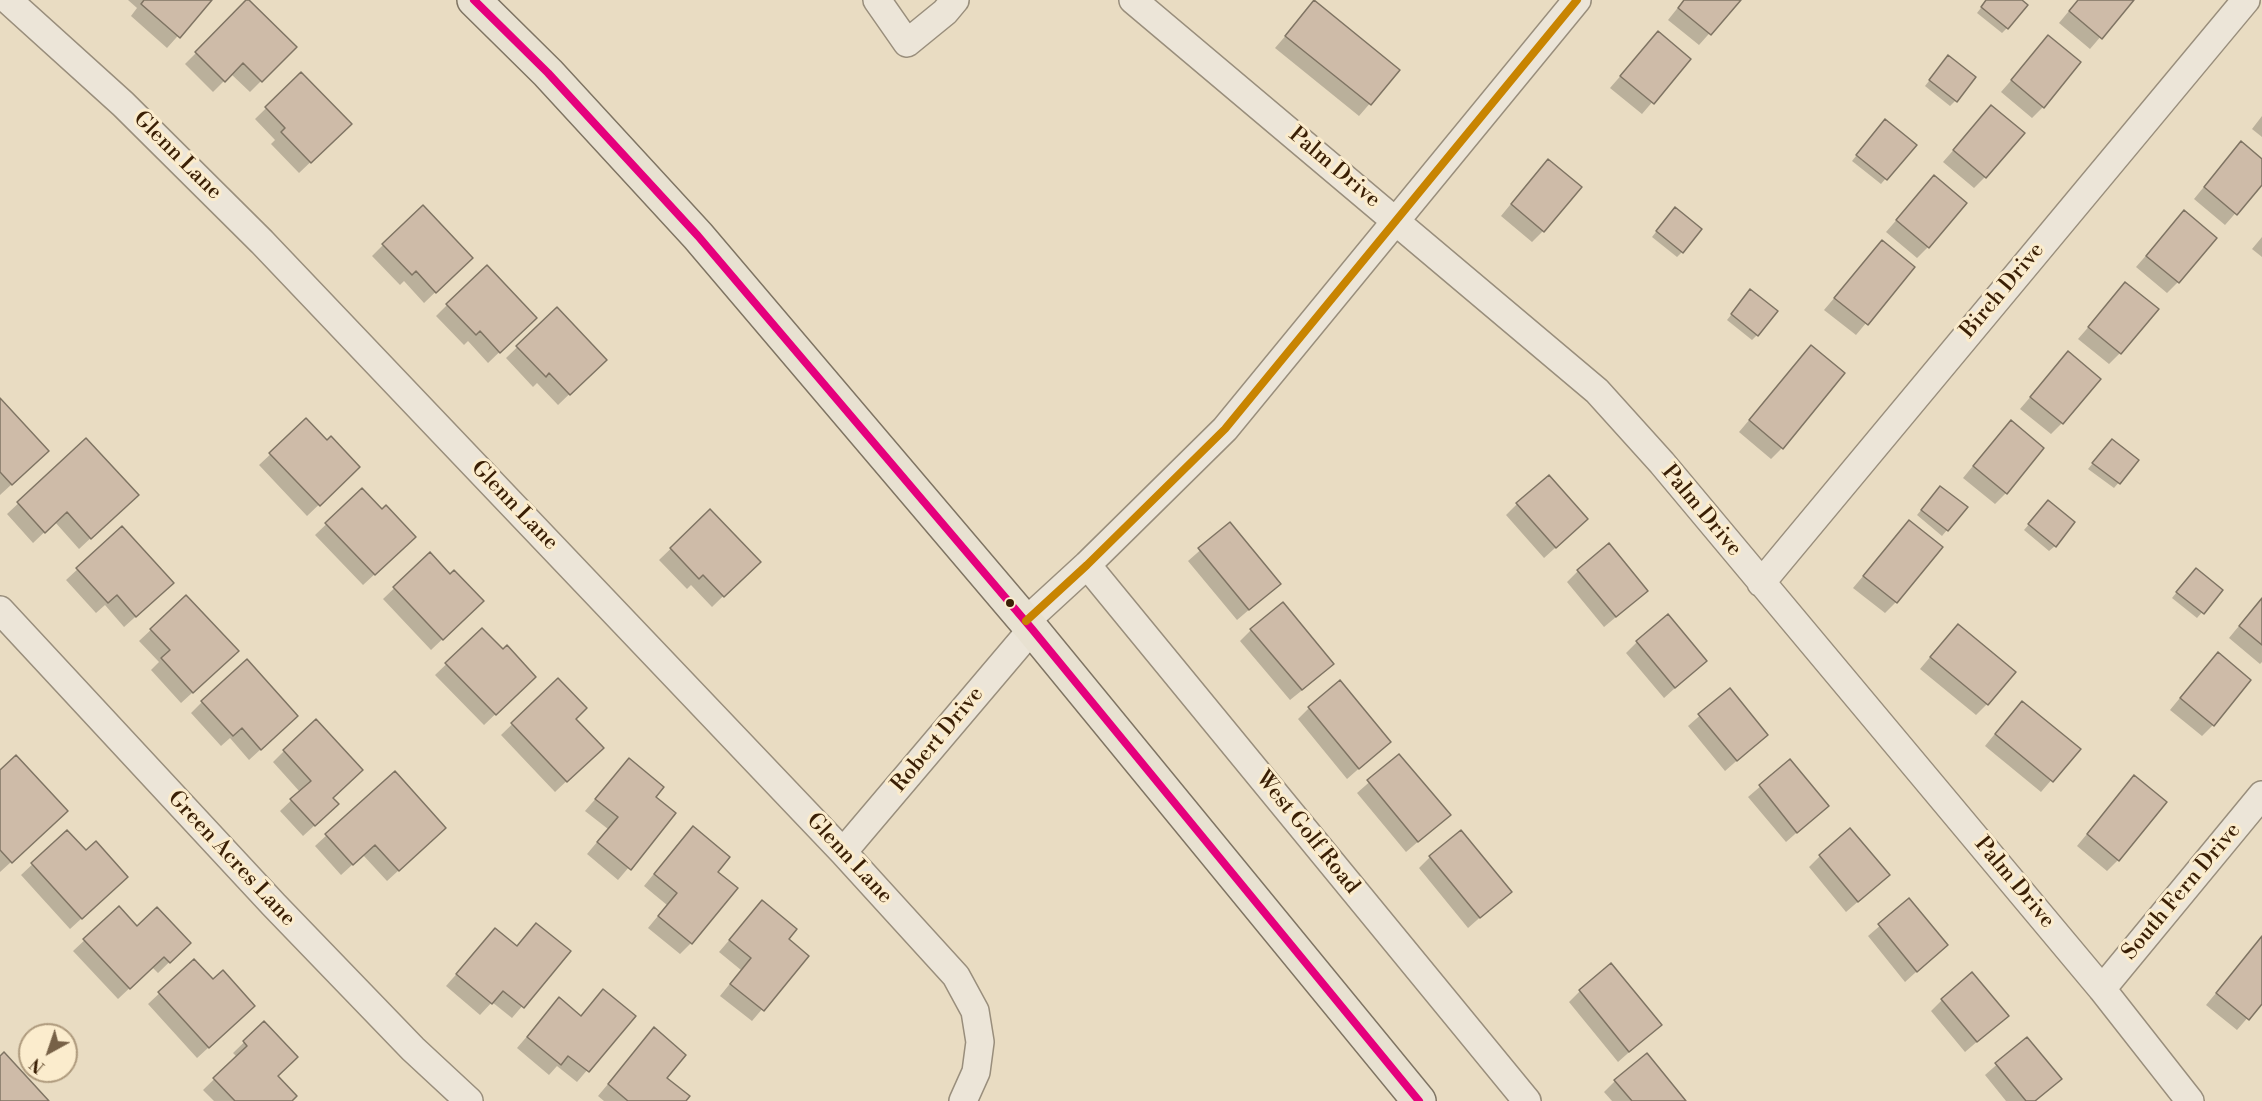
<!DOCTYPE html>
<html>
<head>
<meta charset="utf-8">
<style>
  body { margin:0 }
  #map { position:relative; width:2262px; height:1101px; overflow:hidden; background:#e9dcc2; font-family:"Libre Bodoni",serif }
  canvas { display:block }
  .north { position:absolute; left:18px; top:1023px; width:60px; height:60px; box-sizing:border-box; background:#fbeccd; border:2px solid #ae9a7d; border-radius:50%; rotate:220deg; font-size:16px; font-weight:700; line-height:24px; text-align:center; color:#3a1f05 }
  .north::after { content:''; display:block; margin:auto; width:21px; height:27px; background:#776147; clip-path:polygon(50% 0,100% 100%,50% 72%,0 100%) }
</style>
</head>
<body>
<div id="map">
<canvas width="2262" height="1101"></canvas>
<div class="north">N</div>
</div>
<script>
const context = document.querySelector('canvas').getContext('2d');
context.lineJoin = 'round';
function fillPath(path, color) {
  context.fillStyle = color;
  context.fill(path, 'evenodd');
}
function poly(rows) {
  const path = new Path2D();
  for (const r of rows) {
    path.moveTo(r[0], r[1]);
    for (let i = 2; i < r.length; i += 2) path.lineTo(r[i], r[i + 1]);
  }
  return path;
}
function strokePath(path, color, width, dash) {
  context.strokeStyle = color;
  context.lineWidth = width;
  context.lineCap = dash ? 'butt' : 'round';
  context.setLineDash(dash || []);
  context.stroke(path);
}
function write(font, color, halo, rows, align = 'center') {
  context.font = font + ' "Libre Bodoni",serif';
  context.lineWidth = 6;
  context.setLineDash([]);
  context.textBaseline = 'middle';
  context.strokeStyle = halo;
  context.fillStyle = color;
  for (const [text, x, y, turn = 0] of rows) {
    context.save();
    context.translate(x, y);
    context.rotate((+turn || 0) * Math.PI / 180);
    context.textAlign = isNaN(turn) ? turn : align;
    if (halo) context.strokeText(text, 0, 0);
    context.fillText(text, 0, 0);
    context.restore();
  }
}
const shadow = poly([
  [128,0,210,0,167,48,131,16,137,8],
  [1684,0,1739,0,1699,45,1668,20],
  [1987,0,2019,0,2007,28,2002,33,1977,13],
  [2078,0,2132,0,2090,49,2059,23],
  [248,1,295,47,250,92,231,74,213,92,185,64],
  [1314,3,1398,71,1359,116,1275,48],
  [1658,33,1689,59,1642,114,1610,88],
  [2049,37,2043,107,2032,118,2001,92],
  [1943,63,1956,100,1950,106,1925,86],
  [301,74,338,136,299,173,271,144,275,140,255,119],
  [1991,107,1985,177,1974,188,1943,162],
  [2262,116,2262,137,2252,129],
  [1880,126,1914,145,1881,184,1852,161],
  [2230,155,2262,161,2262,183,2225,225,2194,199],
  [1537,172,1543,231,1532,242,1501,216],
  [1934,177,1928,247,1917,258,1886,232],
  [2184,212,2178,282,2167,293,2136,267],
  [1670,214,1682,252,1677,257,1652,237],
  [2262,237,2262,257,2252,249],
  [1882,242,1913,267,1856,335,1824,310],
  [383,245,471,258,424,303,404,281,400,285,372,256],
  [2126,284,2120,353,2109,364,2078,339],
  [1745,297,1757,335,1752,340,1727,320],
  [447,305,535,318,488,363,468,341,464,345,436,316],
  [557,309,605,360,558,405,537,383,533,387,506,358],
  [1811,347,1782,448,1771,459,1739,432],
  [2068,353,2062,423,2051,434,2020,409],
  [0,400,36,462,0,495],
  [306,421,327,442,347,478,307,516,259,465],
  [2000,433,2006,493,1995,504,1963,478],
  [86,440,125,506,79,549,55,522,33,543,7,514],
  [2107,446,2137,461,2114,488,2088,469],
  [362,490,382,511,403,548,363,585,315,535],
  [1935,493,1966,507,1942,536,1917,515],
  [1517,504,1575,530,1544,558,1506,515],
  [2043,508,2055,546,2049,551,2024,530],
  [710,511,758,562,712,607,691,585,687,589,659,560],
  [1909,522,1896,602,1885,613,1853,588],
  [1230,524,1279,584,1237,620,1188,561],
  [122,528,161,594,124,627,105,605,96,613,66,580],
  [430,554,450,576,471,612,431,650,383,599],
  [1578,571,1634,602,1604,627,1567,582],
  [2190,576,2221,590,2197,618,2172,598],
  [186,597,226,662,181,703,151,670,159,662,139,641],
  [2262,598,2262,662,2260,664,2229,638],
  [482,630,523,688,484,725,435,675],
  [1251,630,1321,675,1290,700,1240,641],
  [1947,637,1987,704,1976,715,1920,669],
  [1637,642,1705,661,1664,698,1626,653],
  [2207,665,2213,725,2202,736,2170,710],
  [558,680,590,759,555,792,501,735],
  [1729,690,1766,735,1725,771,1688,726],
  [202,702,285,727,249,760,230,738,221,746,191,713],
  [1309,708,1389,742,1347,779,1298,719],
  [2011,714,2078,749,2041,792,1985,746],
  [284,751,331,798,326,815,303,836,280,811,300,792,273,762],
  [1399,756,1449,815,1406,852,1357,793],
  [629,760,654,797,674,814,618,880,587,854,608,829,585,811],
  [1790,761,1827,806,1786,842,1748,797],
  [0,772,55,822,0,872],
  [394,773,433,839,387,881,363,855,341,875,315,846],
  [2134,777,2118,860,2107,871,2077,846],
  [67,832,115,888,70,929,21,875],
  [682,839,716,872,691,943,680,954,648,928,667,905,644,886],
  [1820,856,1876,886,1846,912,1809,867],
  [1430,857,1510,891,1468,928,1419,868],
  [1909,901,1946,945,1905,982,1868,936],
  [762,902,787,939,807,956,752,1021,720,996,741,970,719,952],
  [119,908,137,928,189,943,158,973,152,967,118,999,73,951],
  [536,925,569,951,512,1018,492,1002,480,1015,446,986,495,930,516,947],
  [2262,938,2262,1001,2237,1030,2206,1005],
  [194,961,242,1017,197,1058,148,1004],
  [603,991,633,1016,577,1082,557,1066,549,1075,517,1048,559,999,580,1017],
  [1580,991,1660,1025,1618,1062,1569,1002],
  [1942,1000,2007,1016,1965,1052,1931,1011],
  [264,1023,276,1076,290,1101,214,1101,203,1090,237,1057,233,1053],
  [654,1029,665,1078,684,1101,604,1101,598,1096],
  [2026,1039,2049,1090,2035,1101,2006,1101,1985,1075],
  [1615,1081,1684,1101,1612,1101,1604,1092]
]);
const building = poly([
  [144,0,212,0,180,38,141,4,144,0],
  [246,0,249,0,297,47,262,82,243,63,225,82,195,52,246,0],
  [1314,0,1400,70,1371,105,1285,36,1314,0],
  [1684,0,1741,0,1711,35,1678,8,1684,0],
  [1986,0,2022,0,2028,5,2008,29,1981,7,1986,0],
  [2078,0,2134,0,2102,39,2069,11,2078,0],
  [1658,31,1691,59,1654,104,1620,76,1658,31],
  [2048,35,2081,62,2044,108,2011,80,2048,35],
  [1948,55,1976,77,1957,102,1929,80,1948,55],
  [301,72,352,124,311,163,281,132,285,128,265,107,301,72],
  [1991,105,2025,133,1986,178,1953,150,1991,105],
  [1885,119,1917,145,1887,180,1856,155,1885,119],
  [2241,141,2262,159,2262,185,2237,215,2204,187,2241,141],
  [1548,159,1582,187,1544,232,1511,204,1548,159],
  [1934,175,1967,203,1929,248,1896,220,1934,175],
  [423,205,473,258,436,293,416,271,412,275,382,244,423,205],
  [1675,207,1702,229,1683,253,1656,231,1675,207],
  [2184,210,2217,238,2179,283,2146,256,2184,210],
  [1882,240,1915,267,1868,325,1834,298,1882,240],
  [487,265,537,318,500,353,480,331,476,335,446,304,487,265],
  [2125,282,2159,309,2121,354,2088,327,2125,282],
  [1750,289,1778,311,1758,336,1731,314,1750,289],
  [557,307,607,360,570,395,549,373,546,377,516,346,557,307],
  [1811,345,1845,373,1783,449,1749,420,1811,345],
  [2068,351,2101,379,2063,424,2030,397,2068,351],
  [0,398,49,451,12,485,0,472,0,398],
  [306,418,327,440,331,436,360,467,320,506,269,453,306,418],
  [2011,420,2044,448,2007,494,1973,466,2011,420],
  [86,438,139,495,91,539,67,512,45,533,17,502,86,438],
  [2112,439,2139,460,2120,484,2092,463,2112,439],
  [1549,475,1588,519,1556,548,1516,503,1549,475],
  [1940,486,1968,507,1948,531,1921,510,1940,486],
  [362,488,382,509,386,505,416,537,375,575,325,523,362,488],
  [2048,500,2075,522,2056,547,2028,524,2048,500],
  [710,509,761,562,724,597,703,575,699,579,670,548,710,509],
  [1909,520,1943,547,1897,603,1863,576,1909,520],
  [1230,522,1281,584,1249,610,1198,548,1230,522],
  [122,526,174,583,136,617,117,595,108,603,76,568,122,526],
  [1609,543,1648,591,1616,617,1577,570,1609,543],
  [430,552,450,574,454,570,484,601,443,640,393,587,430,552],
  [2196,568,2223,590,2204,614,2176,592,2196,568],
  [186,595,239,651,193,693,161,658,170,650,150,629,186,595],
  [2262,598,2262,645,2239,626,2262,598],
  [1283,602,1334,664,1302,690,1250,629,1283,602],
  [1668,614,1707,661,1675,688,1636,641,1668,614],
  [1958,624,2016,672,1988,705,1930,657,1958,624],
  [482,628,503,649,507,645,536,677,496,715,445,663,482,628],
  [2218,652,2251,680,2214,726,2180,698,2218,652],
  [247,659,298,716,261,750,242,728,233,736,201,701,247,659],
  [558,678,587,708,576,719,604,748,567,782,511,723,558,678],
  [1340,680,1391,742,1359,769,1308,707,1340,680],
  [1730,688,1768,735,1737,761,1698,714,1730,688],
  [2022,701,2081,749,2053,782,1995,734,2022,701],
  [316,719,363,770,333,798,339,804,315,826,290,799,311,781,283,750,316,719],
  [1399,754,1451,815,1418,842,1367,780,1399,754],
  [16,755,68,811,12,863,0,850,0,770,16,755],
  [629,758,664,787,656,797,676,813,631,870,597,842,618,817,595,799,629,758],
  [1790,759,1829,806,1797,833,1759,785,1790,759],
  [395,771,446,828,399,871,375,845,353,865,325,834,395,771],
  [2134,775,2167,802,2119,861,2087,834,2134,775],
  [693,826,730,857,718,872,738,888,692,944,658,916,677,893,654,874,693,826],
  [1850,828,1890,875,1858,902,1819,855,1850,828],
  [67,830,86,850,96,841,128,877,82,919,31,863,67,830],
  [1461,830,1512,892,1480,918,1429,856,1461,830],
  [1909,898,1948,945,1917,972,1878,924,1909,898],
  [762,900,797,929,789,939,809,956,764,1011,730,984,751,958,729,940,762,900],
  [119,906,137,926,157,907,191,943,170,963,164,957,130,989,83,939,119,906],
  [536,923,571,951,524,1008,503,991,492,1004,456,974,495,928,517,946,536,923],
  [2262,936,2262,1004,2249,1020,2216,993,2262,936],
  [194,959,213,979,223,970,255,1006,209,1048,158,992,194,959],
  [1611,963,1662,1025,1629,1052,1579,990,1611,963],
  [1972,972,2009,1016,1977,1042,1941,999,1972,972],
  [603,989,636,1016,589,1072,568,1056,561,1065,527,1037,559,997,581,1016,603,989],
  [264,1021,298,1057,278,1076,297,1096,292,1101,235,1101,213,1078,247,1046,243,1041,264,1021],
  [654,1027,686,1055,667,1078,690,1096,686,1101,628,1101,608,1084,654,1027],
  [2027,1037,2062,1079,2035,1101,2026,1101,1995,1063,2027,1037],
  [4,1052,49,1101,0,1101,0,1056,4,1052],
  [1647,1053,1686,1101,1632,1101,1614,1080,1647,1053]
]);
const minor = poly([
  [8,0,123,104,262,242,843,852,956,976,975,1011,980,1042,976,1072,963,1101],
  [877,0,907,43,945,12,955,0],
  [1133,0,1597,391,1662,463,2102,989,2190,1101],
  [1087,565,1527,1101],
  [1761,583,2246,0],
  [0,610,274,905,413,1049,469,1101],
  [1026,621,1087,565,1225,429,1577,0],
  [843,852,1032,629],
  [2102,989,2262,795]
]);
const primary = poly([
  [474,0,548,73,698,236,1032,629,1419,1101]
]);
const bus1 = poly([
  [474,0,548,73,698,236,1032,629,1419,1101]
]);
const bus2 = poly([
  [1026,621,1087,565,1225,429,1577,0]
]);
const markers = [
  [1010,603,5,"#3a1f05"]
];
const streetNames = [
  ["Glenn Lane",177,156,45],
  ["Palm Drive",1334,168,40],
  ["Birch Drive",2003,291,-50],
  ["Glenn Lane",514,506,46],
  ["Palm Drive",1701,511,50],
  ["Robert Drive",938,740,-50],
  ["West Golf Road",1307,833,51],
  ["Green Acres Lane",231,859,47],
  ["Glenn Lane",849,859,47],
  ["Palm Drive",2014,883,50],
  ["South Fern Drive",2182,892,-50]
];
fillPath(shadow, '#0003');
fillPath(building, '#cebba8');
strokePath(building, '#7f7463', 1.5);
strokePath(minor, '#998e7c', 30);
strokePath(primary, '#7f7463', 36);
strokePath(minor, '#ece5d8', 27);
strokePath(primary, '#e8e1d1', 33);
strokePath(bus1, '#e5007d', 8);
strokePath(bus2, '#c88401', 8);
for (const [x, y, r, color] of markers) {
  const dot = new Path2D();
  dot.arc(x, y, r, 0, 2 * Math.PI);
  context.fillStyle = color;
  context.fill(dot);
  strokePath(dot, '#fbeccd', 2);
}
write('22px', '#3a1f05', '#fbeccd', streetNames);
</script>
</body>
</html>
